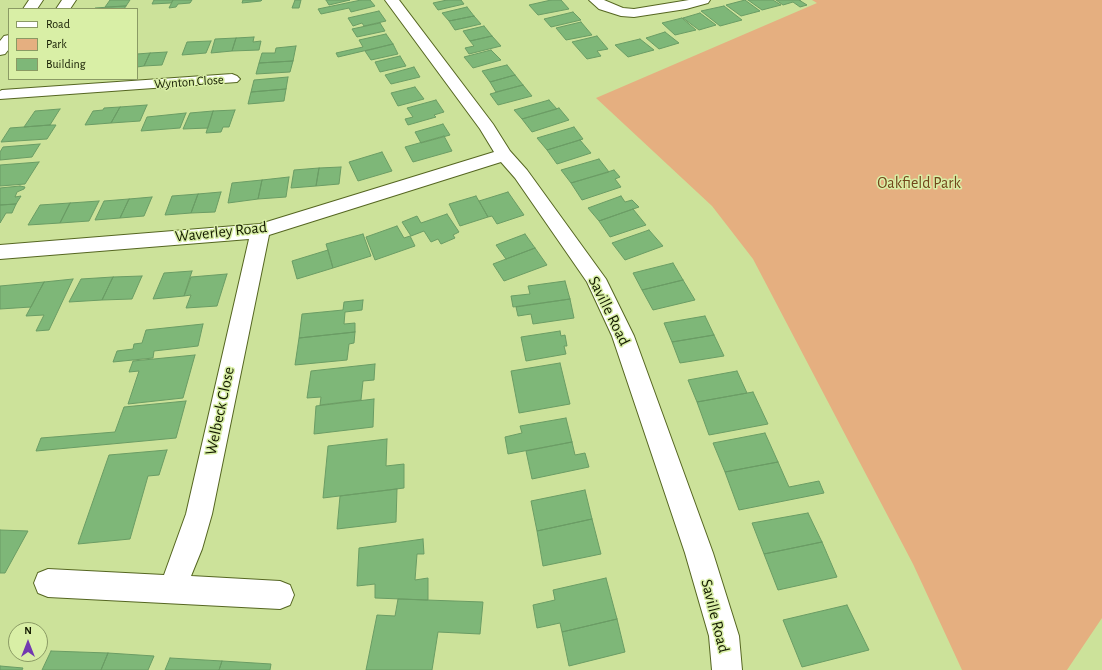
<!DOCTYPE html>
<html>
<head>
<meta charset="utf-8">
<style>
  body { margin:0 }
  #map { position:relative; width:1102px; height:670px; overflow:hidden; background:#cce29a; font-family:"Alegreya Sans",sans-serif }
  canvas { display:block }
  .legend { position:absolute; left:8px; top:8px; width:130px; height:72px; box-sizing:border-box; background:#d9efa6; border:1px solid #8a9a64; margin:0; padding:5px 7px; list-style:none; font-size:12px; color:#141b01 }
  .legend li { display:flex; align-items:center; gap:8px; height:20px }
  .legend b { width:20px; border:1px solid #8a9a64 }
  .north { position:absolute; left:8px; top:622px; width:40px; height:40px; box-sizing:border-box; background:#d9efa6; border:1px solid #8a9a64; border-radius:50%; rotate:0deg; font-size:11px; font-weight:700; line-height:16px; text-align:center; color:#141b01 }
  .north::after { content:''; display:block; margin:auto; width:14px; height:18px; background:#723ab0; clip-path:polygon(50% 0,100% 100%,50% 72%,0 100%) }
</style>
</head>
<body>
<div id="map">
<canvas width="1102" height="670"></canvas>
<ul class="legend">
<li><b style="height:5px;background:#fff"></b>Road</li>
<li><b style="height:11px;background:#e5af80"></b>Park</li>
<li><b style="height:11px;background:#7eb778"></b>Building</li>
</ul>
<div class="north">N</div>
</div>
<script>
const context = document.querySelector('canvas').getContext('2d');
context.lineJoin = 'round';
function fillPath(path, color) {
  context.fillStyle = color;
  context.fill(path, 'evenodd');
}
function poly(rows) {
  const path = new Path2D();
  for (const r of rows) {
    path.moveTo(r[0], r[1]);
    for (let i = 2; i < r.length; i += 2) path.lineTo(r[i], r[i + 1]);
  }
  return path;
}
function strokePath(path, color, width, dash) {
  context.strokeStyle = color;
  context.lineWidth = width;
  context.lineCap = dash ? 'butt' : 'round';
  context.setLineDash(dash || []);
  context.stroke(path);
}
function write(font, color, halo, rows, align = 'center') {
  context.font = font + ' "Alegreya Sans",sans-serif';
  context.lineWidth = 3;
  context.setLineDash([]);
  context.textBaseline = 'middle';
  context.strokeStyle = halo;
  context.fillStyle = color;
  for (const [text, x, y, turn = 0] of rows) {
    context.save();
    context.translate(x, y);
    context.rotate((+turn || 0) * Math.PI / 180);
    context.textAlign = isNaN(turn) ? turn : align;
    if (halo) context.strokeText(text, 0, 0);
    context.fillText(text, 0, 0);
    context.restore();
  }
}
const green = poly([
  [812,0,1102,0,1102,618,1067,670,962,670,913,564,753,259,712,206,596,98,817,3]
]);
const building = poly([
  [110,0,130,0,126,6,105,7,110,0],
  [154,0,173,0,171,3,152,4,154,0],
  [173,0,192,0,190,3,178,4,176,7,169,8,173,0],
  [243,0,262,0,261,1,242,3,243,0],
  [295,0,301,0,299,8,292,8,295,0],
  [326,0,350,0,329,5,326,0],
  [361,0,370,0,375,6,351,12,349,8,321,14,318,9,361,0],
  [447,0,461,0,464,4,438,10,433,3,447,0],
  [551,0,561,0,569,9,538,15,529,5,551,0],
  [745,0,760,11,741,16,726,5,745,0],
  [748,0,773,0,781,5,762,10,748,0],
  [776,0,801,0,799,0,807,5,800,7,793,2,783,5,776,0],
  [126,6,124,9,94,9,95,8,126,6],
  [724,6,742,20,720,26,701,11,724,6],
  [467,7,474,16,449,21,442,13,467,7],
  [379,11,386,21,364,26,362,23,353,26,348,18,379,11],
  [573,12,581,20,551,27,544,19,573,12],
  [700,13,716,25,699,30,683,18,700,13],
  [474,16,481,24,455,30,449,21,474,16],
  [682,18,696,30,675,35,662,23,682,18],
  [581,22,592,35,566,40,556,28,581,22],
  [380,23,385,31,357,37,352,29,380,23],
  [484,26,492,36,470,41,463,31,484,26],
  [665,32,679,43,659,49,646,38,665,32],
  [386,34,393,44,338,57,336,53,363,47,359,40,386,34],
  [492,36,501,46,469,54,465,48,474,46,470,41,492,36],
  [597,36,608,49,597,51,601,56,587,59,572,42,597,36],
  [254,37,253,42,261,41,259,50,232,51,236,38,254,37],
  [236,38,232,51,211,53,215,39,236,38],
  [640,39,654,50,628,57,615,45,640,39],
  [211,41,206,53,182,55,187,42,211,41],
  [393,44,398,54,371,60,365,51,393,44],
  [296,46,293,61,259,63,262,53,275,53,276,48,296,46],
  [491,50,501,60,473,68,464,57,491,50],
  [167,52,162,65,144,66,150,53,167,52],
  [150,53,144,66,137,67,137,54,150,53],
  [400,56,406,66,380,72,375,62,400,56],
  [293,61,290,72,256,74,259,63,293,61],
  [507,65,515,75,490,82,482,71,507,65],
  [414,67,420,77,391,84,385,75,414,67],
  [515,75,523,85,496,92,490,82,515,75],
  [288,77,286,89,251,92,254,80,288,77],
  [523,85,532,96,498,105,490,94,523,85],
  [415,87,424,99,398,106,391,93,415,87],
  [286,89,284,101,248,104,251,92,286,89],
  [436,100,444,112,434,115,436,117,408,125,405,119,413,117,407,108,436,100],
  [549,100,557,109,522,119,514,110,549,100],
  [147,105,140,121,111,123,120,107,147,105],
  [120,107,111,123,85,125,93,111,103,110,104,108,120,107],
  [559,108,569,120,532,132,522,119,559,108],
  [60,109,50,125,24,127,35,111,60,109],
  [235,110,229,127,223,127,221,132,206,133,213,111,235,110],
  [213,111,208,128,183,129,190,113,213,111],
  [186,113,180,128,141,131,147,117,186,113],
  [443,124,450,135,421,143,415,132,443,124],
  [50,125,56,125,47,139,1,142,10,128,50,125],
  [574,127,583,139,547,150,537,138,574,127],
  [444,136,452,151,413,162,405,147,444,136],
  [580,140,591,153,557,164,547,150,580,140],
  [40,144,32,157,0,160,0,152,3,147,40,144],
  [382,152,392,171,358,181,349,162,382,152],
  [599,159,609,172,571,183,561,170,599,159],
  [39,162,25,184,0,186,0,165,39,162],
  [341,167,339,184,316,186,319,168,341,167],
  [319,168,316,186,291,188,294,170,319,168],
  [614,170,620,177,615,179,621,187,582,200,571,183,614,170],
  [289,177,286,197,258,199,262,180,289,177],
  [262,180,258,199,228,203,232,183,262,180],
  [20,186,25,187,24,189,17,192,15,197,21,196,16,204,0,205,0,188,20,186],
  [221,192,215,212,191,213,198,194,221,192],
  [508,192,524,215,497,224,492,216,488,217,479,201,508,192],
  [198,194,191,213,165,215,172,196,198,194],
  [476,196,488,217,460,226,449,204,476,196],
  [621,196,625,202,632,200,639,207,599,221,588,208,621,196],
  [152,197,144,216,120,218,129,199,152,197],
  [129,199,120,218,95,220,104,201,129,199],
  [99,201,89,221,60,223,70,203,99,201],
  [70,203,60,223,28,225,40,205,70,203],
  [16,204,12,213,6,213,0,223,0,205,16,204],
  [633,209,646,225,610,237,599,221,633,209],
  [447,214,459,232,453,235,455,238,441,244,438,239,431,242,424,231,411,236,402,222,417,216,421,223,447,214],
  [397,226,404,238,410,236,415,246,375,260,366,237,397,226],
  [649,230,663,246,625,260,612,243,649,230],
  [363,234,371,256,333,268,326,244,363,234],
  [525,234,535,248,506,259,496,245,525,234],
  [535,248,547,265,504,281,493,264,535,248],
  [328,250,333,268,297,279,292,261,328,250],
  [673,263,683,280,642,290,633,273,673,263],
  [192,271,184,296,153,299,164,273,192,271],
  [227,274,217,306,186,308,191,295,184,296,191,277,227,274],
  [142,276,132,299,102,300,113,277,142,276],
  [113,277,102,300,69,302,81,279,113,277],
  [73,279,49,330,36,331,44,315,26,316,44,282,73,279],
  [683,280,695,300,653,310,642,290,683,280],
  [565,281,570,299,513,307,511,296,530,294,528,286,565,281],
  [44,282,31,307,0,309,0,286,44,282],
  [570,299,574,318,533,324,531,314,518,316,516,307,570,299],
  [363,300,362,310,345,312,344,324,355,323,355,332,299,338,302,314,343,310,344,302,363,300],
  [705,316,714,335,672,342,664,323,705,316],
  [203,324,198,346,154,351,153,358,113,362,117,351,133,349,134,344,142,343,146,330,203,324],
  [560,331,561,336,565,335,567,346,564,346,566,354,526,361,521,337,560,331],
  [355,332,354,343,349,344,347,360,295,365,299,338,355,332],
  [714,335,724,356,680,363,672,342,714,335],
  [195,355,183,398,128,404,139,371,129,372,133,361,195,355],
  [560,363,570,404,519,413,511,371,560,363],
  [375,364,374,380,363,381,361,400,320,405,321,397,307,398,311,371,375,364],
  [737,371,747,393,697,402,688,380,737,371],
  [753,392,768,424,709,435,697,402,753,392],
  [374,399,373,427,314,434,316,406,374,399],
  [186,401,176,438,36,451,41,438,115,432,124,407,186,401],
  [566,418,572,442,508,454,505,437,522,433,520,426,566,418],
  [765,433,778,462,725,472,713,443,765,433],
  [387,439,386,466,404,464,404,488,323,498,328,446,387,439],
  [572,442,575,455,585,453,589,467,532,479,526,451,572,442],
  [167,450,159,475,148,476,130,539,78,544,109,455,167,450],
  [778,462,789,487,819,481,824,493,739,510,725,472,778,462],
  [397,489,396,522,337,529,340,496,397,489],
  [585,490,592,519,537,531,531,501,585,490],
  [808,513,822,542,764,554,752,523,808,513],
  [592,519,601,554,543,566,537,531,592,519],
  [0,530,28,531,5,573,0,573,0,530],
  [423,539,424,554,417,554,415,580,428,578,428,600,375,598,375,584,357,586,359,548,423,539],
  [822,542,837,577,778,590,764,554,822,542],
  [606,578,617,619,562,632,560,623,537,628,533,605,555,600,553,590,606,578],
  [398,599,483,602,480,634,438,632,432,670,366,670,377,615,395,616,398,599],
  [847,605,869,650,802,667,783,620,847,605],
  [617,619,625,652,569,666,562,632,617,619],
  [51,651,108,653,101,670,42,670,51,651],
  [108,653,154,656,148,670,101,670,108,653],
  [170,658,222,661,219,670,165,670,170,658],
  [222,661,271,664,270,670,219,670,222,661],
  [0,666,23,668,22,670,0,670,0,666]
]);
const street = poly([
  [62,0,76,0,70,9,56,9,62,0],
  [385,0,399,0,493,124,510,151,527,170,606,279,634,336,713,553,739,636,742,670,712,670,709,636,685,553,612,336,587,282,515,178,501,162,269,235,212,514,202,549,191,576,280,581,290,585,294,595,290,605,280,609,48,597,38,593,34,583,38,573,48,569,164,575,186,514,249,239,0,259,0,245,260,224,494,152,480,129,385,0],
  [589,0,604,0,623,8,634,9,689,0,710,0,708,3,686,9,634,17,621,16,599,9,589,0],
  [232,74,237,76,240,79,237,82,0,99,0,91,2,90,232,74]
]);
const secondary = poly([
  [29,0,43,0,37,9,23,9,29,0],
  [9,35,9,49,5,54,0,55,0,41,4,36,9,35]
]);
const farStreetnames = [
  ["Wynton Close",189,82,-4]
];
const parkNames = [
  ["Oakfield Park",919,183]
];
const streetNames = [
  ["Waverley Road",221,232,-6],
  ["Saville Road",609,311,64],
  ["Welbeck Close",220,411,-78],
  ["Saville Road",715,616,76]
];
fillPath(green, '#e5af80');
fillPath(building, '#7eb778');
strokePath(building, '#6a9c64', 1);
strokePath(street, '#556621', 2);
strokePath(secondary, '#556621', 2);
fillPath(street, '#fff');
fillPath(secondary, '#fff');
write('13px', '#141b01', '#d9efa6', farStreetnames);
write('16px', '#72461b', '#d9efa6', parkNames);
write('16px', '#141b01', '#d9efa6', streetNames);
</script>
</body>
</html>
